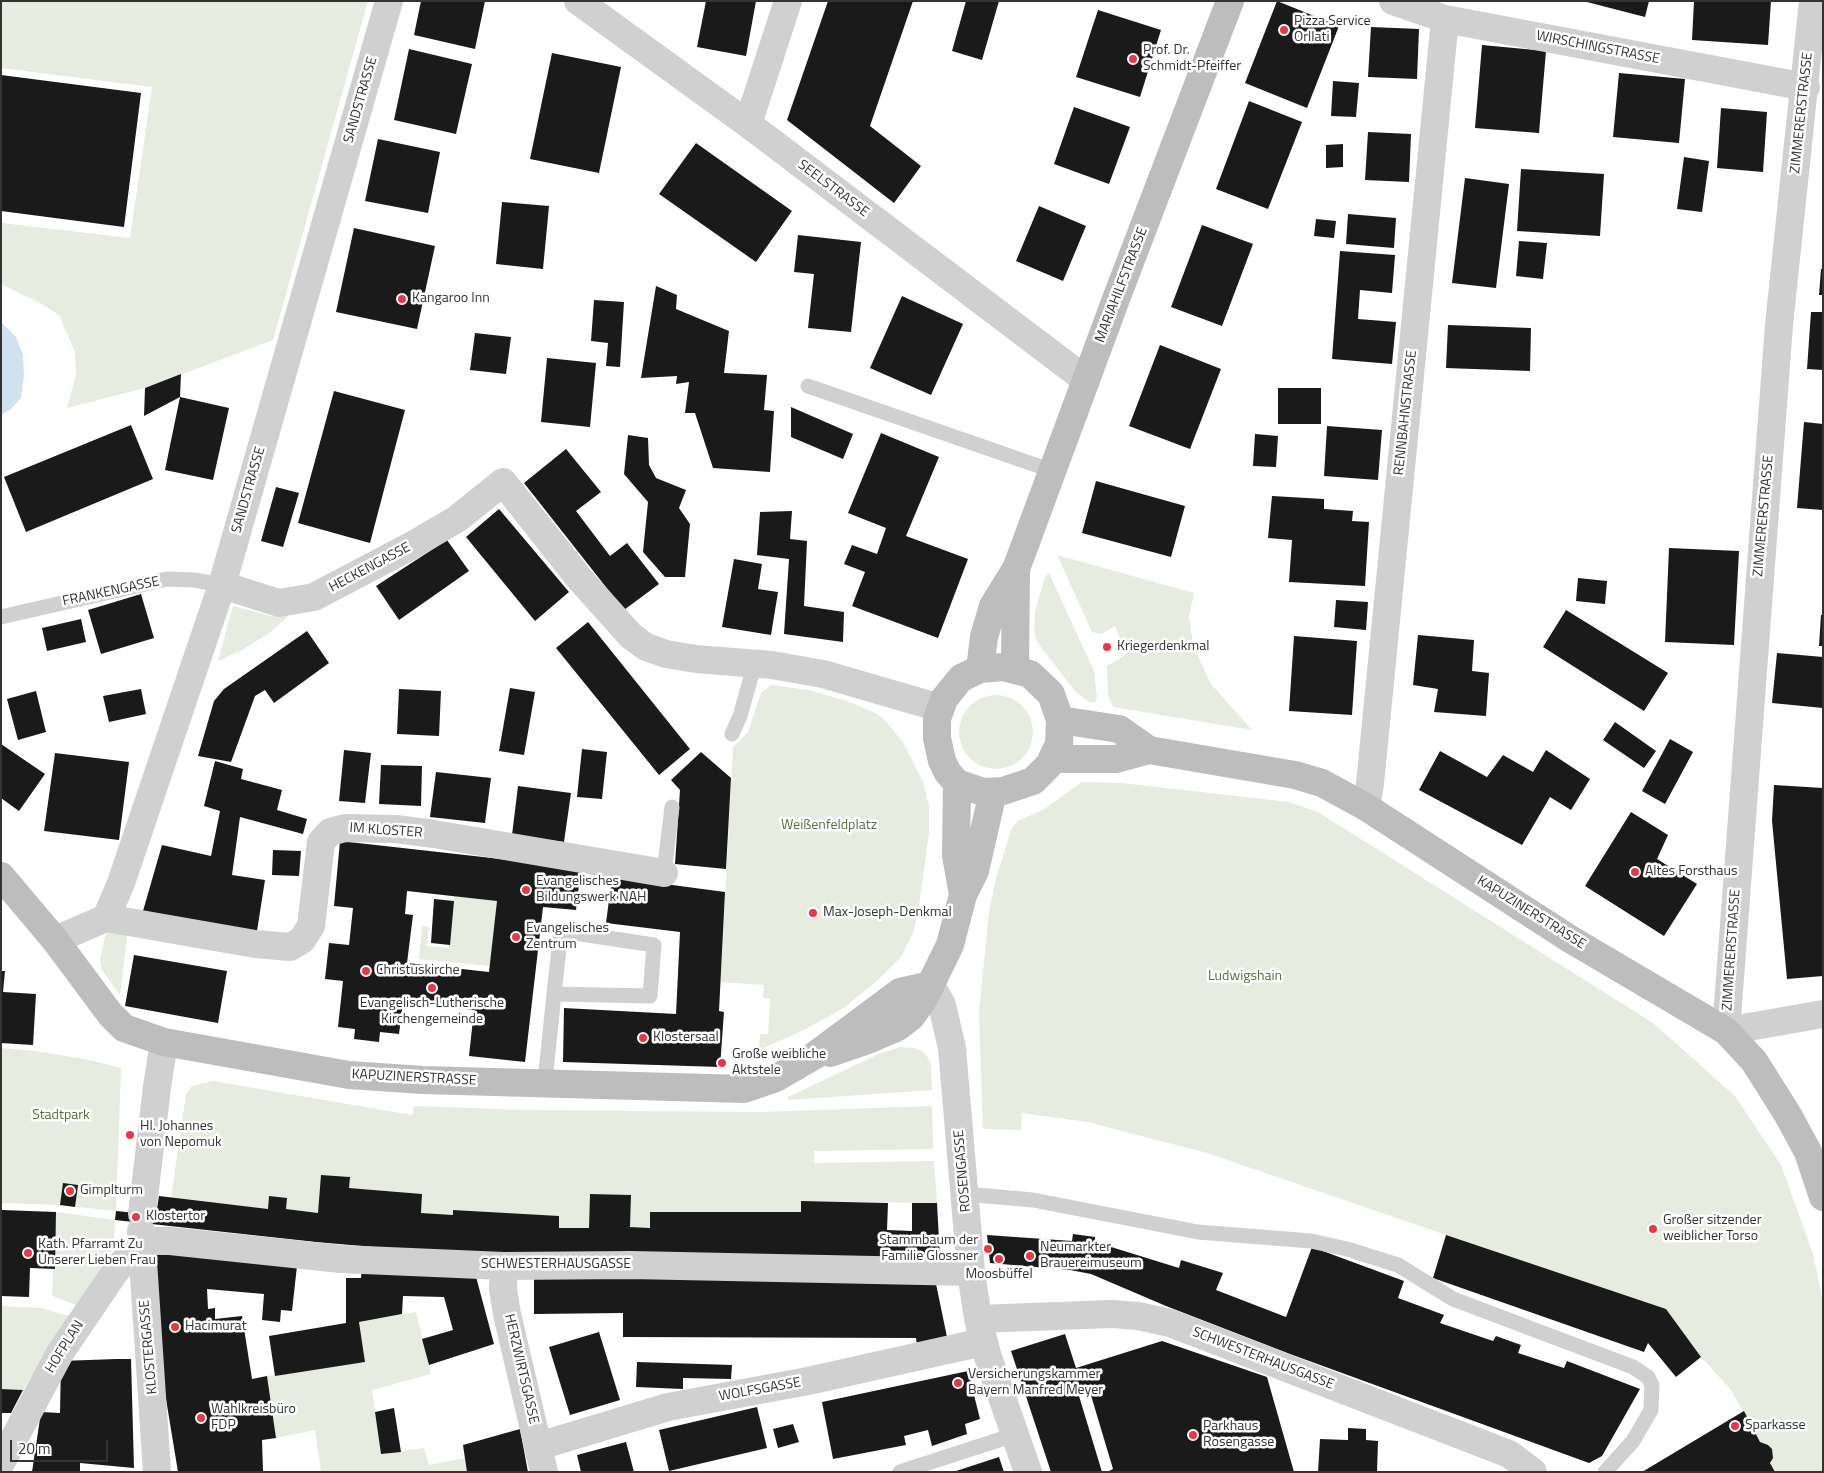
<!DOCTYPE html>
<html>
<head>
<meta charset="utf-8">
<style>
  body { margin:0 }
  #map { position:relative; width:1824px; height:1473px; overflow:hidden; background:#fff; font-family:"Titillium Web",sans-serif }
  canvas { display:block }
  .frame { position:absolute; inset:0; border:2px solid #333; pointer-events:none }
  .scale { position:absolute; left:10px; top:1440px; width:98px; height:22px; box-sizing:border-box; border:2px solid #333; border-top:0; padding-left:6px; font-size:15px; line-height:18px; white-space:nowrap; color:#333; -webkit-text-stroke:4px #fff; paint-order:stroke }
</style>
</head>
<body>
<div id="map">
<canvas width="1824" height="1473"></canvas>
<div class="frame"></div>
<div class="scale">20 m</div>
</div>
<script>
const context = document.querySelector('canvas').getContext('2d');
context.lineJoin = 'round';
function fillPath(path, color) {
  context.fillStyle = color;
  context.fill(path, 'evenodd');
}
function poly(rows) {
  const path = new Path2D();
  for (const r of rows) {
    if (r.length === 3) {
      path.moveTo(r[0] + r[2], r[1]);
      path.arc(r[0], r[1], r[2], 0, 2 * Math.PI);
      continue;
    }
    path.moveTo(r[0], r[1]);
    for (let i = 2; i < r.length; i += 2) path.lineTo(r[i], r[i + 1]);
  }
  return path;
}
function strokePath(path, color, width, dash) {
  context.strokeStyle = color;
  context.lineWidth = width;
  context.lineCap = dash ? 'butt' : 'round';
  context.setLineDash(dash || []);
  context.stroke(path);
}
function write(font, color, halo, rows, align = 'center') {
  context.font = font + ' "Titillium Web",sans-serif';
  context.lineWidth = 5;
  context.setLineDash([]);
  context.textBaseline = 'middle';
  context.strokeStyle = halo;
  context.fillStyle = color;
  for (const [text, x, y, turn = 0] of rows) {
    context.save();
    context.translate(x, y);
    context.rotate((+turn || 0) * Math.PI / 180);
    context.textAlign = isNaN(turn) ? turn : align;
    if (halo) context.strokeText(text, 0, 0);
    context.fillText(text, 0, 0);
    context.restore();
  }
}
const green = poly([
  [1,1,368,1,273,340,145,388,67,408,76,375,75,352,59,315,42,304,1,284,2,223,130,238,152,87,1,68],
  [1057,555,1194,593,1189,616,1193,643,1201,663,1211,684,1252,730,1113,707,1108,694,1107,666,1127,654,1115,626,1101,634,1092,632],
  [1049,573,1094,671,1097,697,1095,703,1089,702,1076,692,1037,642,1034,630,1035,612,1045,577],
  [233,606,271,616,288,616,271,632,242,650,218,661],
  [771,685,809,690,847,701,877,714,886,721,904,744,923,782,929,806,929,833,918,913,913,933,901,957,879,979,844,1008,802,1031,759,1050,760,1034,768,1034,770,999,763,998,764,985,721,982,721,975,733,747,748,732,761,693],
  [996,732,37],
  [1082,782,1122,783,1289,802,1318,812,1653,1023,1735,1096,1781,1165,1813,1254,1823,1301,1823,1472,1775,1472,1770,1463,1773,1455,1770,1447,1760,1442,1731,1390,1701,1357,1446,1235,1207,1153,1087,1122,1022,1113,1021,1130,983,1129,979,1012,989,912,996,878,1012,828,1018,821,1044,809],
  [454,896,497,901,490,966,419,959,422,926,429,927,427,946,449,948],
  [128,930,120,995,102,970,100,961,105,936,109,931],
  [900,1047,914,1048,922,1051,927,1056,931,1065,932,1090,788,1100,788,1097,879,1054],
  [1,1048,35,1051,90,1060,121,1068,116,1211,60,1205,1,1203],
  [213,1081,412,1115,414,1106,528,1110,760,1112,932,1106,933,1149,814,1151,814,1163,934,1161,937,1203,801,1201,801,1212,650,1212,650,1228,630,1227,631,1195,590,1194,589,1228,559,1228,559,1217,454,1210,453,1215,421,1213,422,1194,349,1188,349,1177,322,1175,318,1213,286,1209,269,1196,268,1209,171,1198,186,1094,192,1086],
  [56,1212,115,1220,114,1248,76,1305,52,1296],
  [1,1306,41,1308,69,1316,23,1390,1,1389],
  [416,1312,431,1374,372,1390,381,1454,424,1448,429,1465,465,1458,467,1472,321,1472,315,1430,276,1438,267,1376,365,1362,359,1322]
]);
const water = poly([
  [1,322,16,337,23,355,24,376,21,398,11,409,1,415]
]);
const building = poly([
  [421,1,485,1,475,49,414,35],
  [706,1,756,1,746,56,697,47],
  [828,1,913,1,870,126,921,166,894,203,787,120],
  [966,1,999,1,982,60,952,51],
  [1277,1,1339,26,1307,108,1245,83],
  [1583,1,1649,1,1645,17],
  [1694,1,1771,1,1768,45,1692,40],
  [1098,10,1161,30,1140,97,1076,77],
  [1371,27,1419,29,1417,79,1368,77],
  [1482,45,1546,51,1539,133,1475,128],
  [409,49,472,64,456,134,394,120],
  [552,53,621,67,599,173,530,159],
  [1619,73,1685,79,1679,143,1613,137],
  [1,75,141,93,124,227,1,211],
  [1333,81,1359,83,1356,117,1331,116],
  [1249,101,1302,122,1268,209,1216,189],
  [1074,107,1130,127,1109,184,1054,164],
  [1721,108,1767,112,1763,172,1717,168],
  [1368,132,1411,134,1409,182,1365,180],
  [378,139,440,152,428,213,365,201],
  [696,143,792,211,756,262,659,194],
  [1343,144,1343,167,1326,168,1326,145],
  [1684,157,1709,161,1702,212,1677,209],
  [1521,169,1604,174,1600,236,1517,231],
  [1465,178,1509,184,1496,288,1452,283],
  [502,202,549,206,543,269,496,264],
  [1039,206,1086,226,1063,281,1016,261],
  [1348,214,1396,218,1394,248,1346,244],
  [1316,219,1336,221,1334,238,1314,236],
  [1202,225,1253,244,1222,326,1171,307],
  [354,228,435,246,417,329,336,312],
  [798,235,861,242,851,332,808,328,814,274,794,272],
  [1519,241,1547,243,1543,279,1516,276],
  [1340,251,1395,255,1392,293,1360,290,1358,319,1396,322,1392,364,1332,359],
  [1821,269,1823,269,1823,295,1819,295],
  [656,286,677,295,676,309,729,331,724,373,767,375,764,410,774,411,770,472,713,468,695,413,685,413,689,382,676,384,677,376,641,378],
  [902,296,963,324,931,395,870,368],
  [594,300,624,302,620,367,606,366,608,343,591,341],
  [1811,312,1823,312,1823,370,1807,369],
  [1448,325,1531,328,1530,371,1446,368],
  [475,333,511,337,506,374,470,370],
  [1160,345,1221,369,1190,449,1129,426],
  [547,358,596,363,590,427,541,422],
  [181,374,180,397,229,408,213,480,165,470,180,397,144,416,145,388],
  [1278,388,1321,388,1321,424,1278,424],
  [334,391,405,410,370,543,298,523],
  [791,407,853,434,843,459,791,437],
  [1804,422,1823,424,1823,510,1797,508],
  [131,425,153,479,26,532,4,477],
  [1327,426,1382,430,1378,480,1324,476],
  [881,433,939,457,906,536,968,559,938,638,852,606,865,572,844,564,852,545,877,554,886,528,848,513],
  [1255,434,1278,436,1276,467,1253,466],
  [628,435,648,438,649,465,656,478,686,490,679,508,690,524,685,577,665,577,643,552,648,502,624,474],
  [566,449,601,492,576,511,610,556,627,543,659,584,624,610,524,483],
  [1096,481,1185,506,1171,557,1082,533],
  [276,487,299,493,283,547,261,541],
  [1272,496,1324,499,1324,509,1353,511,1352,521,1369,522,1365,586,1289,582,1292,540,1268,538],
  [499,509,569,592,535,621,466,537],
  [792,511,790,539,807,541,804,606,844,612,843,642,784,634,789,559,757,555,760,512],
  [447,540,469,571,399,620,376,586],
  [1669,548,1739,551,1734,645,1665,642],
  [734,559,762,564,758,589,778,592,771,635,722,627],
  [1578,578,1607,581,1605,604,1576,601],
  [141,594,154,638,101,654,88,610],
  [1336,600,1368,602,1366,630,1334,627],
  [1566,610,1668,673,1644,711,1543,647],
  [1821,615,1823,615,1823,646,1819,646],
  [81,619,86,642,47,651,42,628],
  [588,622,690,749,659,775,556,648],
  [307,631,329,663,274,703,265,690,255,696,231,762,198,756,214,701,224,689],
  [1418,635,1474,640,1472,671,1489,673,1486,716,1434,712,1438,689,1413,685],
  [1294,636,1357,641,1352,715,1289,711],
  [1777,653,1823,657,1823,708,1772,703],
  [510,688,535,692,524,755,499,751],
  [141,689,146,714,109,722,103,696],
  [399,689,441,691,439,736,397,734],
  [36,691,46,732,18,740,7,699],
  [1615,722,1656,751,1644,768,1603,740],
  [1670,739,1693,752,1665,804,1642,791],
  [1,744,45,774,19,811,1,798],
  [582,749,607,752,602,799,577,797],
  [344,750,371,753,365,803,339,801],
  [1546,750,1590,779,1571,810,1550,797,1522,845,1419,790,1440,751,1487,777,1503,755,1533,772],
  [701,752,731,778,726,869,675,864,680,790,671,780],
  [55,753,129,762,119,840,44,831],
  [215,761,243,769,241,779,282,790,277,810,307,819,303,834,240,817,232,875,265,880,257,931,143,911,162,845,211,856,220,811,204,806],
  [381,765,422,766,421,806,379,804],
  [436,772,491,778,485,823,430,817],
  [1774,785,1823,788,1823,976,1787,979,1772,821],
  [518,786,571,793,564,842,512,835],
  [1631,812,1668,835,1657,859,1697,884,1664,936,1585,886],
  [340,841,581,868,576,910,543,907,525,1062,469,1056,474,1010,403,1002,399,1034,380,1032,379,1042,354,1039,355,1029,338,1027,343,981,325,979,329,943,349,945,353,908,334,906],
  [407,891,497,901,489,972,407,963,413,915,405,914],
  [273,850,301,851,299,876,272,875],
  [612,877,725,892,719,1011,724,1012,720,1067,563,1062,564,1008,676,1014,680,932,606,923],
  [434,899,454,901,450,945,431,943],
  [134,955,227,971,218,1023,125,1006],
  [1,971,5,971,3,992,36,994,33,1045,1,1043],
  [321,1175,350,1177,349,1188,422,1194,421,1213,453,1215,453,1210,559,1216,559,1228,589,1228,590,1194,631,1195,630,1227,650,1228,650,1212,801,1212,801,1201,888,1203,887,1230,912,1231,912,1203,937,1203,940,1258,477,1256,316,1242,115,1220,116,1211,156,1215,159,1196,268,1209,269,1196,287,1198,286,1209,318,1213],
  [63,1183,78,1185,75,1207,60,1205],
  [2,1210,56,1212,55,1269,30,1268,29,1297,1,1296],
  [1073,1234,1095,1237,1095,1242,1179,1268,1181,1260,1223,1273,1216,1290,1286,1317,1312,1247,1404,1281,1398,1298,1444,1315,1440,1323,1493,1341,1496,1336,1521,1345,1518,1353,1564,1368,1567,1361,1640,1389,1602,1456,1589,1463,1290,1354,1166,1306,1091,1274,1070,1270,990,1263,987,1235,1072,1241],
  [1446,1235,1666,1309,1701,1357,1676,1377,1648,1343,1644,1352,1433,1278],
  [157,1254,195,1254,297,1266,292,1311,281,1310,280,1322,262,1320,264,1294,207,1289,208,1309,215,1308,215,1319,242,1316,252,1379,267,1376,276,1438,262,1440,263,1472,178,1472,165,1393,155,1283],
  [362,1269,475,1273,494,1344,429,1365,422,1339,453,1330,444,1297,403,1296,402,1314,359,1322,365,1362,275,1376,269,1336,346,1323,346,1278,361,1278],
  [534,1275,935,1279,947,1337,917,1345,916,1338,623,1337,623,1313,534,1314],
  [599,1332,620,1400,570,1415,549,1347],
  [1065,1334,1076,1368,1162,1341,1267,1377,1294,1472,1107,1472,1113,1469,1090,1392,1079,1396,1102,1472,1051,1472,1011,1351],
  [116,1359,131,1359,134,1468,80,1463,80,1472,32,1472,41,1412,60,1413,61,1361],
  [637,1362,732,1365,731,1379,683,1378,683,1389,636,1387],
  [968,1371,980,1419,965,1424,967,1434,932,1446,928,1430,904,1436,906,1445,833,1459,822,1402],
  [1,1389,23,1390,11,1413,1,1413],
  [757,1407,767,1448,669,1471,659,1430],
  [394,1408,401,1452,381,1454,375,1412],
  [1744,1411,1760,1442,1768,1445,1772,1449,1773,1458,1770,1463,1775,1472,1642,1472],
  [793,1424,799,1442,778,1448,773,1429],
  [1348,1428,1366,1429,1366,1440,1378,1441,1377,1472,1318,1472,1320,1439,1348,1440],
  [520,1429,528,1472,467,1472,463,1445],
  [626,1442,634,1472,581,1472,577,1455],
  [999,1457,1004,1472,956,1472,956,1471]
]);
const lane = poly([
  [808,386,1053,471],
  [1,617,167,579,194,580,222,585],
  [732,734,740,716,755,663],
  [664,873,672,807],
  [546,1071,547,1062,554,994,561,931,654,945,650,996,554,994],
  [965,1194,1033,1200,1198,1232,1311,1241,1347,1249,1398,1265,1453,1299,1633,1367,1648,1377,1652,1385,1651,1410,1633,1441,1605,1472],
  [900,1472,1014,1435]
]);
const street = poly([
  [578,1,748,124,1086,380],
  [1393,1,1445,19,1806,87],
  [1813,1,1779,325,1726,1031,1823,1014],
  [748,124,788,1],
  [222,585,279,603,314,597,409,547,457,519,503,482,579,578,631,636,646,647,666,654,696,659,772,665,823,674,940,708],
  [1366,807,1370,784,1445,19],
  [106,918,255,944,290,947,302,940,311,926,321,842,330,832,345,828,396,829,434,834,664,873],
  [55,940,106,918,121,883,222,585,389,1],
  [931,985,942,1005,952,1048,971,1272,978,1319,987,1354,1028,1472],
  [142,1214,157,1087,164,1042],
  [141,1231,157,1472],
  [141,1241,170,1241,341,1259,504,1266,631,1265,971,1272],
  [504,1266,503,1289,507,1314,544,1472],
  [978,1319,1112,1314,1138,1316,1170,1323,1509,1454,1533,1472],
  [539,1446,668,1407,808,1381,983,1342],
  [1,1463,60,1353,115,1272,141,1241]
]);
const secondary = poly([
  [1003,667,1030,674,1051,694,1060,720,1059,744,1049,765,1033,781,1003,791,983,792,957,783,948,773,942,761,937,738,937,719,944,699,961,678,980,669,1003,667],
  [980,669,984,637,993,606,1016,569,1116,299,1230,1],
  [1015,669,1016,569],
  [1060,720,1119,729,1149,750,1295,775,1322,783,1366,807,1570,939,1726,1031,1754,1061,1788,1115,1808,1152,1823,1197],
  [1053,759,1116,759,1149,750],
  [957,783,956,855,963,895],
  [1,876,55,940,110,1014,124,1028,164,1042,349,1075,423,1080,744,1089,776,1078,814,1056,900,992,931,985],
  [830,1053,865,1041,898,1027,911,1017,923,1000,950,945,963,895,975,871,993,792]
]);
const markers = [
  [1284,30,5,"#e63946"],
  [1133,59,5,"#e63946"],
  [402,299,5,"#e63946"],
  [1107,647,5,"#e63946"],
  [1635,872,5,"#e63946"],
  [526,890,5,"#e63946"],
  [813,913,5,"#e63946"],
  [516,937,5,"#e63946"],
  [366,971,5,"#e63946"],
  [432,988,5,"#e63946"],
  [643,1038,5,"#e63946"],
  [722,1063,5,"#e63946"],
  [130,1135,5,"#e63946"],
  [70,1191,5,"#e63946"],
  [136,1217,5,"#e63946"],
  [1653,1229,5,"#e63946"],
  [988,1249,5,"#e63946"],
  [28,1253,5,"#e63946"],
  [1030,1256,5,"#e63946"],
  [999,1259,5,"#e63946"],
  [175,1327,5,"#e63946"],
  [958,1383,5,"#e63946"],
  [201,1418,5,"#e63946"],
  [1735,1426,5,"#e63946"],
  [1193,1435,5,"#e63946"]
];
const poiNames = [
  ["Pizza Service",1294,22],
  ["Orllati",1294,38],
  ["Prof. Dr.",1143,51],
  ["Schmidt-Pfeiffer",1143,67],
  ["Kangaroo Inn",412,299],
  ["Kriegerdenkmal",1117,647],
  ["Altes Forsthaus",1645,872],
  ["Evangelisches",536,882],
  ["Bildungswerk NAH",536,898],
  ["Max-Joseph-Denkmal",823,913],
  ["Evangelisches",526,929],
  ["Zentrum",526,945],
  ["Christuskirche",376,971],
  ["Evangelisch-Lutherische",432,1004,"center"],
  ["Kirchengemeinde",432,1020,"center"],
  ["Klostersaal",653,1038],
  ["Große weibliche",732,1055],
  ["Aktstele",732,1071],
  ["Hl. Johannes",140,1127],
  ["von Nepomuk",140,1143],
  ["Gimplturm",80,1191],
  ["Klostertor",146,1217],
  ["Großer sitzender",1663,1221],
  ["weiblicher Torso",1663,1237],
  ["Stammbaum der",978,1241,"right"],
  ["Familie Glossner",978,1257,"right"],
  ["Kath. Pfarramt Zu",38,1245],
  ["Unserer Lieben Frau",38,1261],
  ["Neumarkter",1040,1248],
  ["Brauereimuseum",1040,1264],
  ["Moosbüffel",999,1275,"center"],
  ["Hacimurat",185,1327],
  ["Versicherungskammer",968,1375],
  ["Bayern Manfred Meyer",968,1391],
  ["Wahlkreisbüro",211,1410],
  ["FDP",211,1426],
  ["Sparkasse",1745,1426],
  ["Parkhaus",1203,1427],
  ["Rosengasse",1203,1443]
];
const streetNames = [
  ["WIRSCHINGSTRASSE",1598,48,11],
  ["SANDSTRASSE",361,100,-74],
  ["ZIMMERERSTRASSE",1802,113,-84],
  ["SEELSTRASSE",833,189,37],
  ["MARIAHILFSTRASSE",1122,285,-69],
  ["RENNBAHNSTRASSE",1406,413,-84],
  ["SANDSTRASSE",249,490,-74],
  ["ZIMMERERSTRASSE",1764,516,-85],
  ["HECKENGASSE",370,568,-28],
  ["FRANKENGASSE",111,592,-12],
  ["IM KLOSTER",386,831,4],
  ["KAPUZINERSTRASSE",1531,913,32],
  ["ZIMMERERSTRASSE",1732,950,-86],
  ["KAPUZINERSTRASSE",414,1078,3],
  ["ROSENGASSE",963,1171,-95],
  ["SCHWESTERHAUSGASSE",556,1265],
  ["HOFPLAN",65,1347,-58],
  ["KLOSTERGASSE",149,1347,-95],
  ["SCHWESTERHAUSGASSE",1263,1359,21],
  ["HERZWIRTSGASSE",521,1369,77],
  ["WOLFSGASSE",760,1390,-10]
];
const parkNames = [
  ["Weißenfeldplatz",829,826],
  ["Ludwigshain",1245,977],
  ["Stadtpark",61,1116]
];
fillPath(green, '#e6ecdf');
fillPath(water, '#cfe2ee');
fillPath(building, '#1a1a1a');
strokePath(lane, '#d0d0d0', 15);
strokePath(street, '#d0d0d0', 28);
strokePath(secondary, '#bdbdbd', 28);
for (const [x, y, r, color] of markers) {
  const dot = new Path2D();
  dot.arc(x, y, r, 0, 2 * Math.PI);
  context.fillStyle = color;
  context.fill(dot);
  strokePath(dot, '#fff', 2);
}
write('14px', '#333', '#fff', poiNames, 'left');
write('14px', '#333', '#fff', streetNames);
write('14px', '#56703f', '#fff', parkNames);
</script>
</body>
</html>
